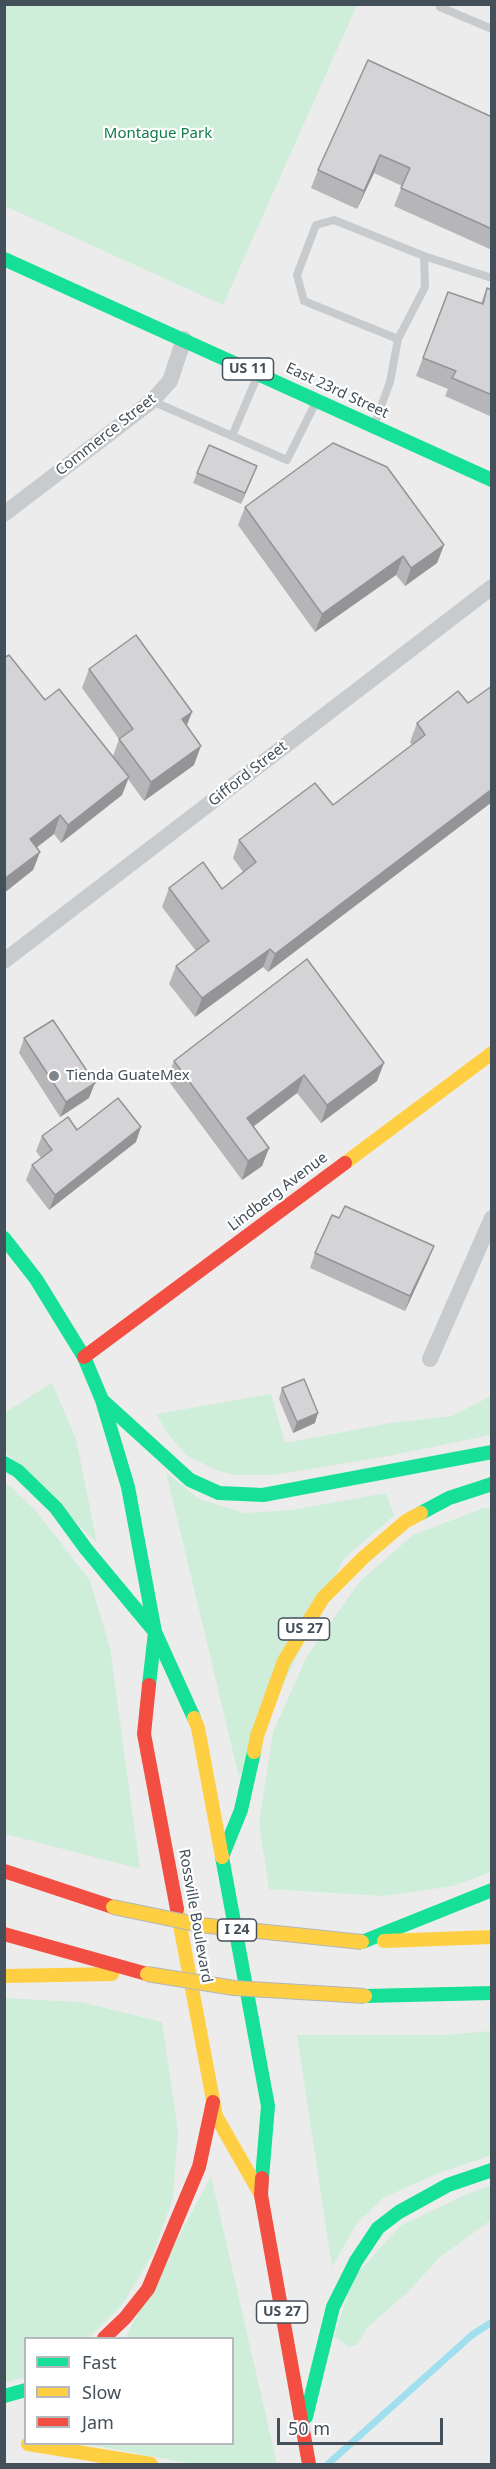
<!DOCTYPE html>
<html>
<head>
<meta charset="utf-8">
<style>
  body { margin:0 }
  #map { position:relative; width:496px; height:2469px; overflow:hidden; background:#edecec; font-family:"Noto Sans",sans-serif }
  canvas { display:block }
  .frame { position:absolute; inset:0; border:6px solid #434f59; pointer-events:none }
  .legend { position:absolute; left:24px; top:2337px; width:210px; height:108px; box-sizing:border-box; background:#fff; border:2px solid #b4b9bd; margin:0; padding:8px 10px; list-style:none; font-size:18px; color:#434f59 }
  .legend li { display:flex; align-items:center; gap:12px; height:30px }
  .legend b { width:30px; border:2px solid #b4b9bd }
  .scale { position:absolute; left:277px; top:2418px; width:166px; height:27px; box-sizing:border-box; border:3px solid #434f59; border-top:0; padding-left:8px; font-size:18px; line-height:21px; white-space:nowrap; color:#434f59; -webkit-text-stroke:4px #fff; paint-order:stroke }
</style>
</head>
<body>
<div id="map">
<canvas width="496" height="2469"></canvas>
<div class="frame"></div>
<ul class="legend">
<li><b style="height:8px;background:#16e098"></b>Fast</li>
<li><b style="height:8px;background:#ffcf43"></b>Slow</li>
<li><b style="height:8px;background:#f24e42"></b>Jam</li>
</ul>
<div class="scale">50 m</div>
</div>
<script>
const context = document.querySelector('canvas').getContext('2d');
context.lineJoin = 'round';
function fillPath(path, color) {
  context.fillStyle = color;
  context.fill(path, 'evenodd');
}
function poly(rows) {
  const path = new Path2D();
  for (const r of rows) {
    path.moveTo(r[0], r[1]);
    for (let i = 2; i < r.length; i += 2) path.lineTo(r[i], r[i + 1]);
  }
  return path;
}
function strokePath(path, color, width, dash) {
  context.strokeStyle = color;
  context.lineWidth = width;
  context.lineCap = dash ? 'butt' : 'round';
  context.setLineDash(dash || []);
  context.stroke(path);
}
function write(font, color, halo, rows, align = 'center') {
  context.font = font + ' "Noto Sans",sans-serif';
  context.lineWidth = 4.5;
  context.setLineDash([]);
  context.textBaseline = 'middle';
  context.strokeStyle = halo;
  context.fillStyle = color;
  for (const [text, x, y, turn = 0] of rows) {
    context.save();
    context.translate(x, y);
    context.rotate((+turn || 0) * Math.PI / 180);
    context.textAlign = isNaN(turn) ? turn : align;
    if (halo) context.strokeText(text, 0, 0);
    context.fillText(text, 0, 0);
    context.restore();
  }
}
const green = poly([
  [4,5,357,5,223,305,5,206],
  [52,1383,76,1439,97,1543,5,1452,4,1413],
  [271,1394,285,1443,390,1423,452,1416,491,1396,491,1435,388,1456,273,1475,236,1475,218,1471,186,1455,168,1434,156,1414],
  [166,1472,199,1499,244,1513,292,1510,386,1493,394,1516,344,1558,239,1777],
  [4,1484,11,1487,38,1513,90,1581,110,1647,140,1869,5,1834],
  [484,1508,491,1508,491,1872,453,1886,384,1896,269,1889,259,1823,273,1732,307,1656,360,1581,413,1535],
  [4,1998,81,2002,162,2022,178,2131,173,2198,153,2254,122,2305,89,2338,26,2338,25,2377,4,2383],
  [491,2031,491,2155,434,2175,383,2198,357,2223,332,2267,297,2035,445,2035],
  [211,2176,277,2464,193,2464,86,2444,232,2444,232,2338,125,2338],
  [491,2185,491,2220,439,2258,409,2291,367,2328,358,2344,349,2347,334,2336,354,2277,400,2226,465,2195]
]);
const stream = poly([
  [328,2464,472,2335,492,2322]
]);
const lane = poly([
  [441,4,440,7,492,29],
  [398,339,425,287,424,256],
  [152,401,287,460,315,404],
  [375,423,390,382,398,339,304,301,297,275,316,225,334,220,424,256,492,278],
  [232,436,257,377]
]);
const street = poly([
  [4,514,152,401,170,381,184,339],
  [4,961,492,587],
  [430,1359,492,1218]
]);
const fast = poly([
  [4,259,492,480],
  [4,1238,36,1279,84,1357,102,1400,128,1487,155,1632,194,1718],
  [102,1400,190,1480,219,1493,263,1495,492,1452],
  [4,1463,18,1471,56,1508,86,1549,155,1632,149,1685],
  [421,1513,449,1498,492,1484],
  [254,1752,241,1810,222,1857,268,2106,262,2178],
  [362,1942,492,1890],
  [365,1996,492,1993],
  [4,2396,26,2390],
  [306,2417,333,2307,356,2261,378,2228,399,2212,448,2185,492,2170]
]);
const slow = poly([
  [345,1163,492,1053],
  [194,1718,198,1728,222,1857],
  [254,1752,257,1736,284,1661,323,1598,364,1557,406,1521,421,1513],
  [177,1909,216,2116,261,2195],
  [384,1941,492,1937],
  [4,1976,112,1974],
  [28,2444,151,2464]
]);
const jam = poly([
  [84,1357,345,1163],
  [149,1685,144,1734,177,1909],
  [4,1871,113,1907],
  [4,1934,147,1974],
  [262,2178,261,2195,309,2464],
  [104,2338,125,2318,148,2289,199,2167,213,2102]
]);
const slowBridge = poly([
  [113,1907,200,1925,362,1942],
  [147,1974,234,1988,365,1996]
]);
const wall = poly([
  [492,117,492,250,394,206,402,186,374,173,357,209,311,188,318,170],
  [487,288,492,290,492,417,445,396,448,389,416,376,448,292,481,303],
  [197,473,253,476,241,504,193,483],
  [245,507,444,545,437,563,405,586,396,575,315,632,238,525],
  [4,658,45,700,113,756,119,739,82,688,89,669,192,712,186,726,194,765,144,801,128,779,122,795,61,843,54,834,37,847,40,852,33,870,4,893],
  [492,686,492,802,268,972,263,967,195,1017,169,984,176,966,196,951,162,907,169,888,222,889,243,872,233,858,239,840,333,805,412,745,410,742,417,723,468,703],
  [24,1038,89,1098,60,1117,19,1053],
  [174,1061,377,1081,321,1123,297,1093,254,1126,269,1148,262,1166,242,1180,167,1079],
  [77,1130,136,1142,49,1210,26,1180,32,1165,41,1158,36,1151,42,1136],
  [315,1253,428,1261,405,1311,310,1268],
  [282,1388,315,1423,293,1433,279,1399]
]);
const shadedWall = poly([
  [380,155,374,173,357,209,364,191],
  [257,466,253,476,241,504,245,493],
  [444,545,437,563,405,586,411,568],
  [403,556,396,575,315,632,322,614],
  [192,712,185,730,182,719],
  [201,746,194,765,144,801,151,782],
  [129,777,122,795,61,843,68,825],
  [492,789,492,802,268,972,275,954],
  [60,815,54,834,23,858,30,839],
  [40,852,33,870,4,893,4,879],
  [270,949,263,967,195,1017,202,998],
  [384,1063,377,1081,321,1123,327,1105],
  [304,1075,297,1093,241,1136,247,1118],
  [95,1083,89,1098,60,1117,66,1102],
  [141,1127,136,1142,49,1210,55,1195],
  [269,1148,262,1166,242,1180,248,1161],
  [434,1246,428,1261,405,1311,410,1296],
  [318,1413,315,1423,293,1433,297,1422]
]);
const building = poly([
  [368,60,492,117,492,229,401,188,410,168,380,155,364,191,318,170,368,60],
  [487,288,492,290,492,395,452,378,456,371,423,358,448,292,483,304,487,288],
  [333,443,387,467,444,545,411,568,403,556,322,614,245,507,333,443],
  [209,445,257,466,245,493,197,473,209,445],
  [136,635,192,712,182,719,201,746,151,782,119,739,133,729,89,669,136,635],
  [9,655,45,700,59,689,129,777,68,825,60,815,30,839,40,852,4,879,4,658,9,655],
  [492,686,492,789,275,954,270,949,202,998,176,966,209,941,169,888,203,862,222,889,256,862,239,840,315,783,333,805,425,735,417,723,458,691,468,703,492,686],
  [307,959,384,1063,327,1105,304,1075,247,1118,269,1148,248,1161,174,1061,307,959],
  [53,1020,95,1083,66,1102,24,1038,53,1020],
  [118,1098,141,1127,55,1195,32,1165,52,1150,42,1136,68,1117,77,1130,118,1098],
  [345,1206,434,1246,410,1296,315,1253,332,1215,339,1218,345,1206],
  [304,1379,318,1413,297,1422,282,1388,304,1379]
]);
const markers = [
  [54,1076,6,"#7e868c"]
];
const shields = [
  [248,369,51],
  [304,1629,51],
  [237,1930,39],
  [282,2312,51]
];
const shieldNames = [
  ["US 11",248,369],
  ["US 27",304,1629],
  ["I 24",237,1930],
  ["US 27",282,2312]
];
const parkNames = [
  ["Montague Park",158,134]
];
const streetNames = [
  ["East 23rd Street",337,391,25],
  ["Commerce Street",106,435,-38],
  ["Gifford Street",248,774,-38],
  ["Lindberg Avenue",278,1192,-37],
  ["Rossville Boulevard",195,1916,80]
];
const poiNames = [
  ["Tienda GuateMex",66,1076]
];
fillPath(green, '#ceeeda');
strokePath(stream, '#a0dfee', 7);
strokePath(lane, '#c8cbcd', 8);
strokePath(street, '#c8cbcd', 16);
strokePath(fast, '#16e098', 14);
strokePath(slow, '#ffcf43', 14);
strokePath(jam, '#f24e42', 14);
strokePath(slowBridge, '#b0b6bc', 16, []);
strokePath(slowBridge, '#ffcf43', 14);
fillPath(wall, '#b6b6b9');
fillPath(shadedWall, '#949496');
fillPath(building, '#d4d4d7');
strokePath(building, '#949496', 1.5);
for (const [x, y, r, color] of markers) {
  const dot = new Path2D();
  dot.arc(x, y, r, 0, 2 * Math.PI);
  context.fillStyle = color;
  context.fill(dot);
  strokePath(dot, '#fff', 2);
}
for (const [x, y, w] of shields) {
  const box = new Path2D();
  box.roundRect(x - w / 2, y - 11, w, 22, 4.5);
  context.fillStyle = '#fff';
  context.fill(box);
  strokePath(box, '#434f59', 1.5);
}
write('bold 14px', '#434f59', null, shieldNames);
write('15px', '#117c46', '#fff', parkNames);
write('15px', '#434f59', '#fff', streetNames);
write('15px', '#434f59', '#fff', poiNames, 'left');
</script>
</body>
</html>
